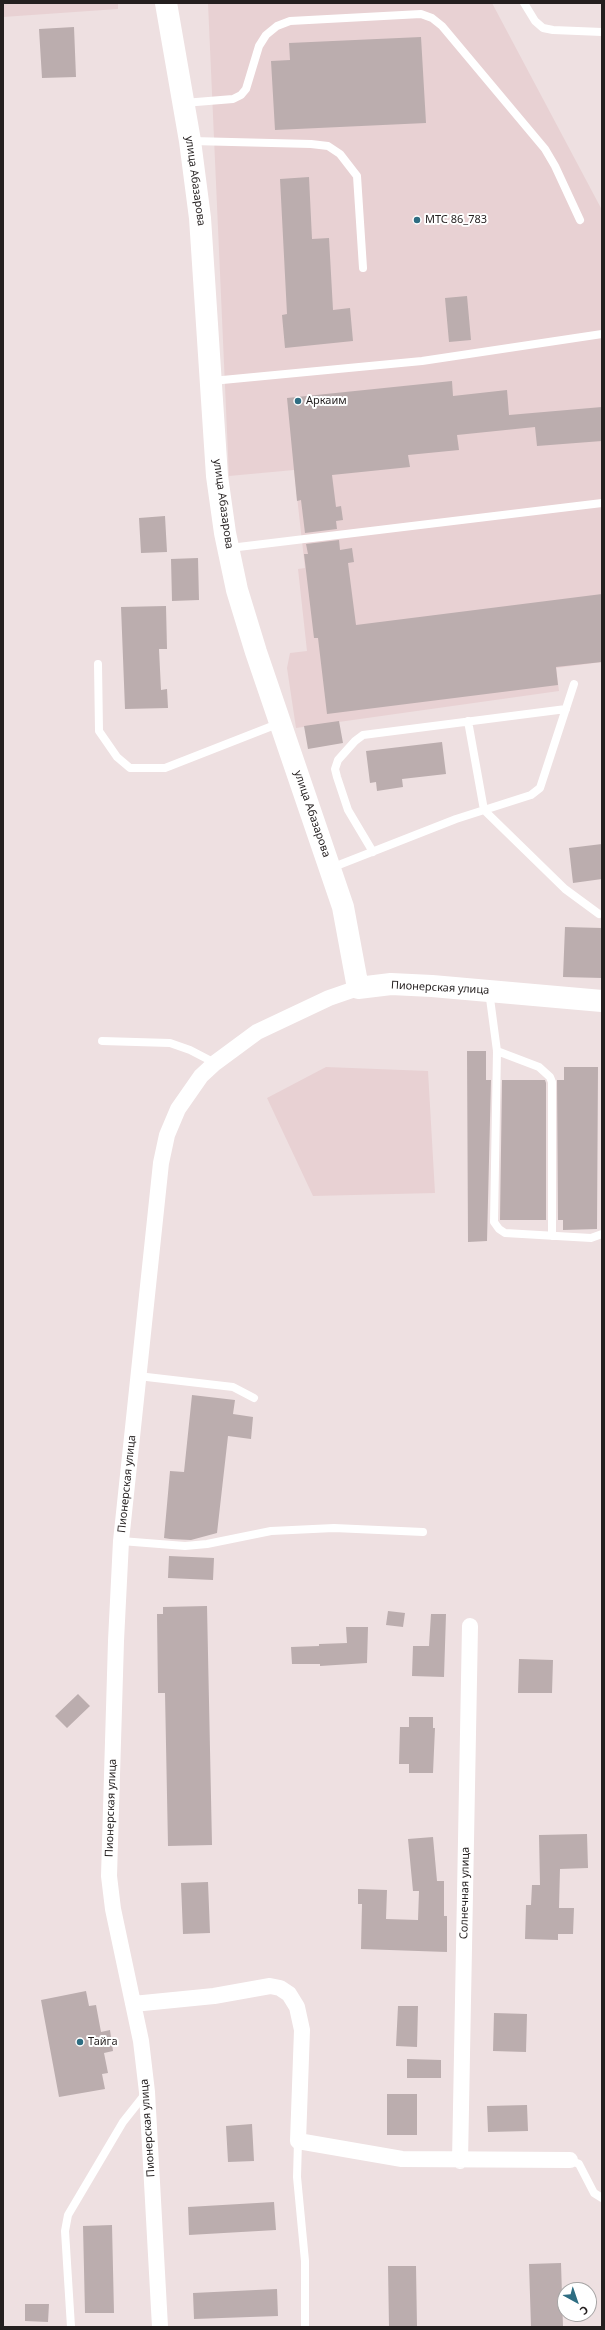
<!DOCTYPE html>
<html>
<head>
<meta charset="utf-8">
<style>
  body { margin:0 }
  #map { position:relative; width:605px; height:2330px; overflow:hidden; background:#eee0e1; font-family:"Noto Sans",sans-serif }
  canvas { display:block }
  .frame { position:absolute; inset:0; border:4px solid #241f1f; pointer-events:none }
  .north { position:absolute; left:557px; top:2282px; width:40px; height:40px; box-sizing:border-box; background:#fff; border:1px solid #a7a5a5; border-radius:50%; rotate:140deg; font-size:11px; font-weight:700; line-height:16px; text-align:center; color:#241f1f }
  .north::after { content:''; display:block; margin:auto; width:14px; height:18px; background:#2e6d82; clip-path:polygon(50% 0,100% 100%,50% 72%,0 100%) }
</style>
</head>
<body>
<div id="map">
<canvas width="605" height="2330"></canvas>
<div class="frame"></div>
<div class="north">С</div>
</div>
<script>
const context = document.querySelector('canvas').getContext('2d');
context.lineJoin = 'round';
function fillPath(path, color) {
  context.fillStyle = color;
  context.fill(path, 'evenodd');
}
function poly(rows) {
  const path = new Path2D();
  for (const r of rows) {
    path.moveTo(r[0], r[1]);
    for (let i = 2; i < r.length; i += 2) path.lineTo(r[i], r[i + 1]);
  }
  return path;
}
function strokePath(path, color, width, dash) {
  context.strokeStyle = color;
  context.lineWidth = width;
  context.lineCap = dash ? 'butt' : 'round';
  context.setLineDash(dash || []);
  context.stroke(path);
}
function write(font, color, halo, rows, align = 'center') {
  context.font = font + ' "Noto Sans",sans-serif';
  context.lineWidth = 4;
  context.setLineDash([]);
  context.textBaseline = 'middle';
  context.strokeStyle = halo;
  context.fillStyle = color;
  for (const [text, x, y, turn = 0] of rows) {
    context.save();
    context.translate(x, y);
    context.rotate((+turn || 0) * Math.PI / 180);
    context.textAlign = isNaN(turn) ? turn : align;
    if (halo) context.strokeText(text, 0, 0);
    context.fillText(text, 0, 0);
    context.restore();
  }
}
const built = poly([
  [3,3,118,3,118,9,3,17],
  [208,3,492,3,602,210,602,662,556,668,559,691,296,728,287,668,290,653,307,651,298,569,305,568,294,470,229,476],
  [326,1067,428,1071,435,1193,313,1196,267,1098]
]);
const building = poly([
  [74,27,76,77,42,78,39,29],
  [421,37,426,123,275,130,271,61,290,60,289,43],
  [309,177,312,239,329,238,333,310,350,308,353,341,285,348,282,315,287,314,280,179],
  [467,296,471,340,449,342,445,298],
  [452,381,453,396,507,390,509,415,602,407,602,441,537,446,535,427,457,435,459,450,408,455,410,467,332,475,336,507,341,506,343,520,336,521,337,529,305,533,301,500,297,501,287,398],
  [165,516,167,552,141,553,139,518],
  [339,540,340,550,352,548,354,562,348,563,356,625,602,594,602,662,556,667,558,685,327,714,318,638,314,638,304,554,308,554,306,544],
  [198,558,199,600,172,601,171,559],
  [166,606,167,649,159,649,161,690,167,689,168,708,125,709,121,607],
  [339,721,343,743,308,749,304,726],
  [442,742,446,774,402,779,403,787,377,791,376,782,370,783,366,751],
  [602,844,602,879,573,883,569,848],
  [565,927,602,928,602,978,563,977],
  [467,1051,486,1051,486,1080,491,1080,487,1241,468,1242],
  [564,1067,598,1067,597,1229,563,1230,563,1220,558,1220,557,1080,564,1080],
  [502,1080,545,1080,546,1083,546,1220,500,1220],
  [192,1395,235,1400,233,1414,253,1417,251,1439,228,1436,217,1533,191,1540,170,1539,164,1538,170,1471,184,1472],
  [169,1556,214,1558,213,1580,168,1578],
  [207,1606,212,1845,168,1846,165,1693,158,1693,157,1614,163,1614,163,1607],
  [388,1611,405,1613,403,1627,386,1625],
  [431,1614,446,1614,444,1677,412,1676,413,1646,429,1646],
  [346,1627,368,1627,367,1663,320,1666,320,1664,292,1664,291,1647,319,1646,319,1644,347,1643],
  [519,1659,553,1660,552,1693,518,1693],
  [78,1694,90,1706,67,1728,55,1716],
  [409,1717,433,1717,433,1728,435,1728,433,1773,409,1773,409,1764,399,1764,400,1727,409,1727],
  [587,1834,588,1868,560,1869,559,1908,574,1908,573,1934,558,1934,558,1940,525,1939,526,1905,531,1905,532,1885,540,1885,539,1835],
  [433,1837,437,1881,444,1881,444,1916,447,1916,447,1952,361,1949,362,1904,358,1904,358,1889,387,1890,386,1919,418,1920,419,1891,413,1891,408,1839],
  [208,1882,210,1933,183,1934,181,1883],
  [86,1991,89,2006,96,2005,101,2032,110,2030,113,2051,104,2053,108,2073,102,2074,105,2089,59,2097,41,2000],
  [398,2006,418,2006,417,2047,396,2046],
  [494,2013,527,2014,526,2052,493,2051],
  [407,2059,441,2060,441,2078,407,2078],
  [387,2094,417,2094,417,2135,387,2135],
  [527,2105,528,2131,488,2132,487,2106],
  [252,2124,254,2161,228,2162,226,2126],
  [274,2202,276,2230,189,2235,188,2207],
  [112,2225,114,2313,85,2313,83,2226],
  [561,2263,563,2327,531,2327,529,2264],
  [388,2266,416,2266,417,2327,389,2327],
  [277,2289,278,2316,194,2319,193,2293],
  [25,2304,49,2304,48,2322,25,2321]
]);
const lane = poly([
  [524,3,535,21,543,28,553,30,602,32],
  [184,103,233,99,241,95,246,89,259,46,266,35,277,26,290,21,421,14,432,18,442,26,545,149,555,166,580,220],
  [192,141,311,144,328,146,340,154,357,176,363,268],
  [212,381,422,361,602,334],
  [230,548,602,503],
  [98,664,99,731,117,757,130,768,165,768,280,723],
  [468,721,484,810,565,889,599,914],
  [373,852,348,810,337,777,335,769,338,760,355,741,363,735,566,709],
  [331,868,456,819,531,795,540,788,574,684],
  [489,991,497,1051,494,1222,499,1229,505,1233,591,1238,602,1234],
  [102,1041,170,1043,190,1050,215,1063],
  [497,1051,539,1067,550,1077,552,1082,552,1236],
  [138,1376,233,1387,254,1398],
  [121,1541,185,1546,207,1544,271,1531,334,1528,423,1532],
  [298,2141,297,2177,305,2261,305,2327],
  [570,2160,579,2164,594,2193,602,2198],
  [71,2327,65,2231,68,2215,123,2122,146,2093]
]);
const street = poly([
  [133,2004,214,1996,270,1986,280,1988,289,1994,297,2007,302,2030,298,2141,402,2159,570,2160],
  [460,2161,470,1626],
  [160,2327,147,2092,141,2041,113,1909,109,1876,116,1641,121,1541,161,1163,167,1135,178,1109,201,1076,215,1063,257,1032,329,998,358,988]
]);
const secondary = poly([
  [166,3,190,141,200,218,217,476,225,533,237,590,256,652,343,907,358,988,391,984,432,986,602,1001]
]);
const markers = [
  [417,220,4,"#2e6d82"],
  [298,401,4,"#2e6d82"],
  [80,2042,4,"#2e6d82"]
];
const streetNames = [
  ["улица Абазарова",195,181,82],
  ["улица Абазарова",223,504,82],
  ["улица Абазарова",312,814,71],
  ["Пионерская улица",440,988,3],
  ["Пионерская улица",127,1484,-84],
  ["Пионерская улица",111,1808,-88],
  ["Солнечная улица",465,1893,-89],
  ["Пионерская улица",148,2128,-94]
];
const poiNames = [
  ["МТС 86_783",425,220],
  ["Аркаим",306,401],
  ["Тайга",88,2042]
];
fillPath(built, '#e8d1d3');
fillPath(building, '#bbadae');
strokePath(lane, '#fff', 8);
strokePath(street, '#fff', 16);
strokePath(secondary, '#fff', 22);
for (const [x, y, r, color] of markers) {
  const dot = new Path2D();
  dot.arc(x, y, r, 0, 2 * Math.PI);
  context.fillStyle = color;
  context.fill(dot);
  strokePath(dot, '#fff', 1.5);
}
write('11px', '#241f1f', '#fff', streetNames);
write('11px', '#241f1f', '#fff', poiNames, 'left');
</script>
</body>
</html>
